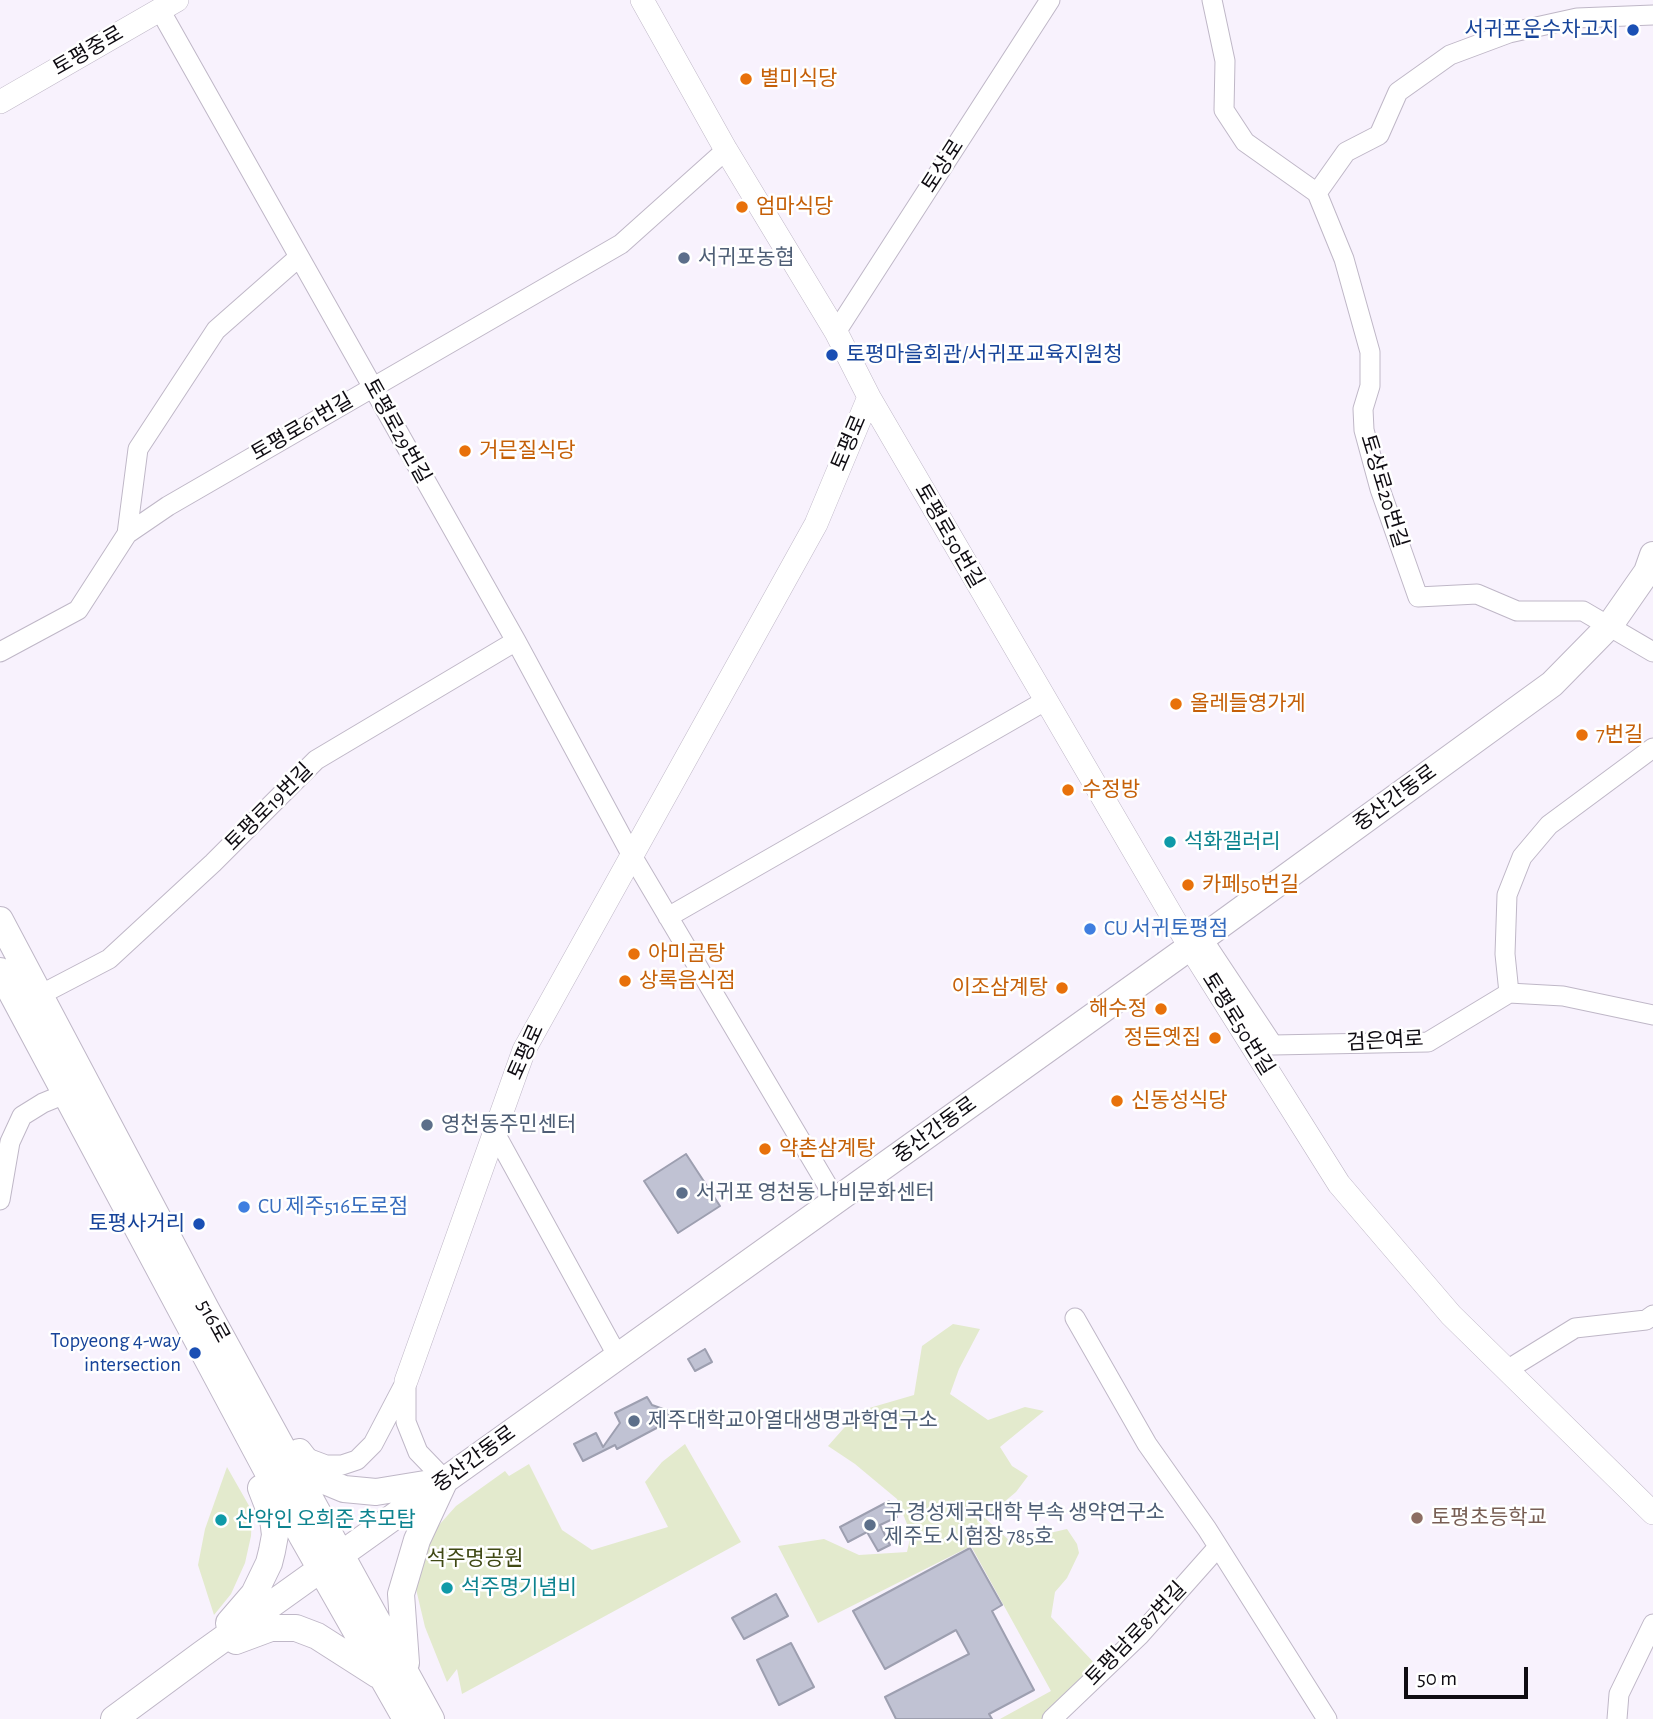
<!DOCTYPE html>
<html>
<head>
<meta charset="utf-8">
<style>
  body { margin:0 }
  #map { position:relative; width:1653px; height:1719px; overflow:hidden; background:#f8f2fd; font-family:"Alegreya Sans",sans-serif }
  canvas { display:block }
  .scale { position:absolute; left:1404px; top:1667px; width:124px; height:32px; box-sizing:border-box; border:4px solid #0f0c12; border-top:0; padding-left:9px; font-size:21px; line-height:24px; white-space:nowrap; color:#0f0c12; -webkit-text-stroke:5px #fff; paint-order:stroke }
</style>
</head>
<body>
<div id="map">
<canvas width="1653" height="1719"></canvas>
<div class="scale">50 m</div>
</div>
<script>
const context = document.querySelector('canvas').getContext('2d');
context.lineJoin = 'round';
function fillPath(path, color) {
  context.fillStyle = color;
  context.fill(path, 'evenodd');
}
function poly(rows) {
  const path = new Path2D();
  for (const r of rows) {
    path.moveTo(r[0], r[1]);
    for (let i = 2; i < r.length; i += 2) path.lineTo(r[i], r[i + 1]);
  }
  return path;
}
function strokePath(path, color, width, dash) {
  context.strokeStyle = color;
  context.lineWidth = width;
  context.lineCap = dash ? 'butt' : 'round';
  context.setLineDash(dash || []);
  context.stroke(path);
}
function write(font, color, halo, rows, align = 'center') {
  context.font = font + ' "Alegreya Sans","Noto Sans KR",sans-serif';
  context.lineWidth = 5;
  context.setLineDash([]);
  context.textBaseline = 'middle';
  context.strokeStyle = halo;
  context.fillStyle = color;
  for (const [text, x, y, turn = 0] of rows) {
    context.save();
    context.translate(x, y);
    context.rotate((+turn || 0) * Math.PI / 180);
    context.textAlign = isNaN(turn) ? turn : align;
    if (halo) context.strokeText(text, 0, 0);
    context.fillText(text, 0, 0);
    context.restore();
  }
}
const green = poly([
  [953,1324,980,1329,959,1369,950,1394,988,1420,1025,1407,1044,1411,1000,1447,1012,1466,1028,1476,1016,1492,985,1518,1011,1542,1067,1529,1077,1544,1079,1553,1067,1578,1055,1592,1051,1617,1098,1667,1048,1719,1000,1719,1051,1691,971,1546,818,1623,778,1546,824,1539,859,1555,907,1552,911,1534,897,1499,855,1464,828,1446,859,1411,914,1395,922,1346],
  [685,1444,741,1542,462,1694,457,1669,447,1682,425,1627,416,1589,421,1562,431,1534,456,1506,505,1471,509,1476,529,1464,562,1530,592,1550,668,1527,645,1482,662,1462],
  [227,1467,252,1511,251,1536,245,1563,231,1594,214,1615,198,1565,205,1529]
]);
const building = poly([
  [686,1154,720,1206,678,1233,644,1181,686,1154],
  [705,1349,712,1362,695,1371,688,1359,705,1349],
  [647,1397,652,1405,669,1411,666,1423,617,1449,615,1445,583,1461,574,1444,596,1433,603,1447,620,1423,615,1413,647,1397],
  [889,1501,897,1517,880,1525,890,1545,878,1551,867,1532,848,1542,840,1527,889,1501],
  [970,1548,1002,1605,992,1611,1034,1690,989,1714,992,1719,896,1719,885,1697,969,1654,956,1630,885,1669,853,1611,970,1548],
  [776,1594,788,1616,744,1639,732,1618,776,1594],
  [791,1643,814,1687,779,1705,757,1660,791,1643]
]);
const minor = poly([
  [1212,0,1225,61,1224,110,1245,142,1317,193,1344,259,1370,352,1370,386,1363,409,1364,430,1380,489,1418,597,1477,594,1517,611,1583,611,1653,652],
  [160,10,516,641,631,854,836,1200],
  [1317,193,1346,152,1379,135,1398,92,1450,55,1509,33,1577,18,1653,15],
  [836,332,1050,0],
  [127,534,138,449,216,330,299,257],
  [0,652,78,610,127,534,168,506,621,244,726,150],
  [668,917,1045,701],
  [1202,938,1273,1045,1428,1042,1509,993,1563,996,1653,1015],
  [1509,993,1505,954,1507,895,1522,857,1549,825,1653,748],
  [40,995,109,959,213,863,316,760,516,641],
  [495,1133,617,1355],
  [0,1200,10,1142,22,1116,43,1103,65,1094],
  [1075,1318,1147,1444,1207,1529,1327,1719],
  [1507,1370,1575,1328,1646,1320,1653,1315],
  [406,1386,406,1422,418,1452,445,1480],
  [302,1456,326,1465,342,1465,357,1460,373,1444,406,1381],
  [1052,1719,1139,1636,1218,1547],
  [1617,1719,1619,1694,1653,1624]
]);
const tertiary = poly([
  [0,102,177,0],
  [869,397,1190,947,1339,1184,1451,1315,1653,1513],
  [406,1381,524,1050,816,524,869,397,836,332,726,150,642,0]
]);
const secondary = poly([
  [0,920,206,1309,431,1719],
  [0,971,302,1536,406,1719],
  [299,1452,320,1479,344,1489,376,1492,437,1482],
  [229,1623,254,1594,269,1563,272,1551,275,1535,273,1519,261,1488],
  [236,1641,271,1628,296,1628,317,1636,378,1675],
  [406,1663,401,1594,417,1540,444,1482],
  [114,1719,202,1654,1190,947,1552,684,1610,625,1647,572,1653,555]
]);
const markers = [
  [1633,30,7,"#1a4fb4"],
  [746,79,7,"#e8710a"],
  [742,207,7,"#e8710a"],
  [684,258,7,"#5c6f8a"],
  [832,355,7,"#1a4fb4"],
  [465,451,7,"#e8710a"],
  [1176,704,7,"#e8710a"],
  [1582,735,7,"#e8710a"],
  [1068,790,7,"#e8710a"],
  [1170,842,7,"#0f9aa8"],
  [1188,885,7,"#e8710a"],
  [1090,929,7,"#3f7fe0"],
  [634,954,7,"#e8710a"],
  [625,981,7,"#e8710a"],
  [1062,988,7,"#e8710a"],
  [1161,1009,7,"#e8710a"],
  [1215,1038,7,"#e8710a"],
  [1117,1101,7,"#e8710a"],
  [427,1125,7,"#5c6f8a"],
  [765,1149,7,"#e8710a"],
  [682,1193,7,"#5c6f8a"],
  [244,1207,7,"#3f7fe0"],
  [199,1224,7,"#1a4fb4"],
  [195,1353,7,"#1a4fb4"],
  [634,1421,7,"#5c6f8a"],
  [1417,1518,7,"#8d6e63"],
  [221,1520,7,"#0f9aa8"],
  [870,1525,7,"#5c6f8a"],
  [447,1588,7,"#0f9aa8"]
];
const transitNames = [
  ["서귀포운수차고지",1619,30],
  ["토평마을회관/서귀포교육지원청",846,355,"left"],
  ["토평사거리",185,1224],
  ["Topyeong 4-way",181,1341],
  ["intersection",181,1365]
];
const streetNames = [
  ["토평중로",88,51,-30],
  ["토상로",943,166,-57],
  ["토평로61번길",302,427,-30],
  ["토평로29번길",397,431,61],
  ["토평로",849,443,-67],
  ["토상로20번길",1384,491,73],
  ["토평로50번길",949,536,60],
  ["중산간동로",1395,798,-36],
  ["토평로19번길",269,807,-45],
  ["토평로50번길",1238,1024,58],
  ["검은여로",1385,1041,-3],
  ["토평로",526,1052,-66],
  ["중산간동로",935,1130,-36],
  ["516로",213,1321,61],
  ["중산간동로",474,1459,-36],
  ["토평남로87번길",1136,1634,-46]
];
const foodNames = [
  ["별미식당",760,79],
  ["엄마식당",756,207],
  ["거믄질식당",479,451],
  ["올레들영가게",1190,704],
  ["7번길",1596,735],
  ["수정방",1082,790],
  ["카페50번길",1202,885],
  ["아미곰탕",648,954],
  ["상록음식점",639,981],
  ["이조삼계탕",1048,988,"right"],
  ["해수정",1147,1009,"right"],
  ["정든옛집",1201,1038,"right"],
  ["신동성식당",1131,1101],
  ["약촌삼계탕",779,1149]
];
const serviceNames = [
  ["서귀포농협",698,258],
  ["영천동주민센터",441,1125],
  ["서귀포 영천동 나비문화센터",696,1193],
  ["제주대학교아열대생명과학연구소",648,1421],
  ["구 경성제국대학 부속 생약연구소",884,1513],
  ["제주도 시험장 785호",884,1537]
];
const cultureNames = [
  ["석화갤러리",1184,842],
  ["산악인 오희준 추모탑",235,1520],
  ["석주명기념비",461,1588]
];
const shopNames = [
  ["CU 서귀토평점",1104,929],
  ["CU 제주516도로점",258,1207]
];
const educationNames = [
  ["토평초등학교",1431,1518]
];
const parkNames = [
  ["석주명공원",475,1559]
];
fillPath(green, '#e3eacd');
fillPath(building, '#c0c2d3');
strokePath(building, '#9d9fb0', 2);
strokePath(minor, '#bfb7c7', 21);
strokePath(tertiary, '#bfb7c7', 24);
strokePath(secondary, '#bfb7c7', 28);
strokePath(minor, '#fff', 19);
strokePath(tertiary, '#fff', 23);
strokePath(secondary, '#fff', 26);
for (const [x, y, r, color] of markers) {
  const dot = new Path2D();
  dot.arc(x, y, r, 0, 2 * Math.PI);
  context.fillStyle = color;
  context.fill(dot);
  strokePath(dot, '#fff', 2.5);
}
write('21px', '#164399', '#fff', transitNames, 'right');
write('21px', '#0f0c12', '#fff', streetNames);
write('21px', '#c56008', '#fff', foodNames, 'left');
write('21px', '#4e5e75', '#fff', serviceNames, 'left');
write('21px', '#0d838f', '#fff', cultureNames, 'left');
write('21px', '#366cbe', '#fff', shopNames, 'left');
write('21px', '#785e54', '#fff', educationNames, 'left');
write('21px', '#404915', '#fff', parkNames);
</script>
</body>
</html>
